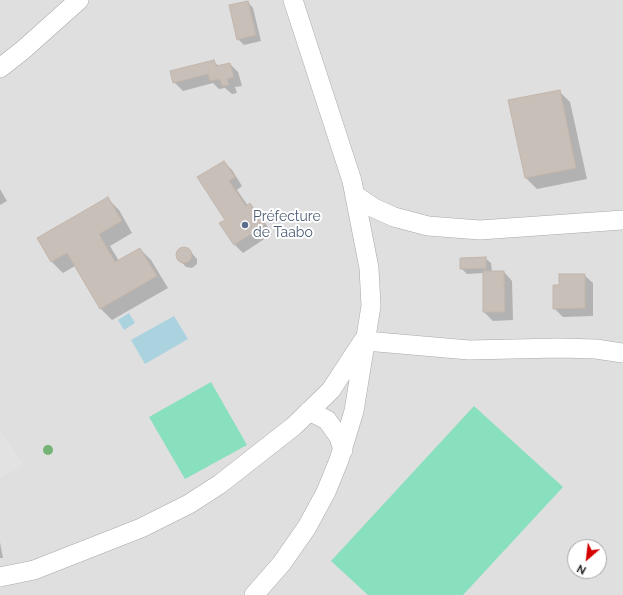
<!DOCTYPE html>
<html>
<head>
<meta charset="utf-8">
<style>
  body { margin:0 }
  #map { position:relative; width:623px; height:595px; overflow:hidden; background:#f2efe9; font-family:Raleway,sans-serif }
  canvas { display:block }
  .north { position:absolute; left:567px; top:539px; width:40px; height:40px; box-sizing:border-box; background:#fff; border:1px solid #a7a7a7; border-radius:50%; rotate:208deg; font-size:11px; font-weight:700; line-height:16px; text-align:center; color:#222 }
  .north::after { content:''; display:block; margin:auto; width:14px; height:18px; background:#d40000; clip-path:polygon(50% 0,100% 100%,50% 72%,0 100%) }
</style>
</head>
<body>
<div id="map">
<canvas width="623" height="595"></canvas>
<div class="north">N</div>
</div>
<script>
const context = document.querySelector('canvas').getContext('2d');
context.lineJoin = 'round';
function fillPath(path, color) {
  context.fillStyle = color;
  context.fill(path, 'evenodd');
}
function poly(rows) {
  const path = new Path2D();
  for (const r of rows) {
    if (r.length === 3) {
      path.moveTo(r[0] + r[2], r[1]);
      path.arc(r[0], r[1], r[2], 0, 2 * Math.PI);
      continue;
    }
    path.moveTo(r[0], r[1]);
    for (let i = 2; i < r.length; i += 2) path.lineTo(r[i], r[i + 1]);
  }
  return path;
}
function strokePath(path, color, width, dash) {
  context.strokeStyle = color;
  context.lineWidth = width;
  context.lineCap = dash ? 'butt' : 'round';
  context.setLineDash(dash || []);
  context.stroke(path);
}
function write(font, color, halo, rows, align = 'center') {
  context.font = font + ' Raleway,sans-serif';
  context.lineWidth = 4;
  context.setLineDash([]);
  context.textBaseline = 'middle';
  context.strokeStyle = halo;
  context.fillStyle = color;
  for (const [text, x, y, turn = 0] of rows) {
    context.save();
    context.translate(x, y);
    context.rotate((+turn || 0) * Math.PI / 180);
    context.textAlign = isNaN(turn) ? turn : align;
    if (halo) context.strokeText(text, 0, 0);
    context.fillText(text, 0, 0);
    context.restore();
  }
}
const residential = poly([
  [0,0,623,0,623,595,0,595],
  [575,547,599,547,599,571,575,571]
]);
const pitch = poly([
  [211,382,247,445,185,479,149,417],
  [474,406,563,487,463,595,368,595,331,561]
]);
const parking = poly([
  [0,430,24,465,0,478]
]);
const water = poly([
  [129,313,135,323,124,330,118,320],
  [174,316,188,339,145,364,131,340]
]);
const shadow = poly([
  [248,2,253,8,261,41,244,45,238,39],
  [214,62,219,66,230,64,238,72,242,86,235,87,237,93,232,94,225,88,219,89,213,83,183,91,174,82],
  [559,91,570,102,587,179,537,189,526,178,509,101],
  [224,162,232,170,242,186,237,190,248,206,250,205,259,213,272,234,243,253,234,244,226,220],
  [0,189,7,201,0,205],
  [108,199,119,210,132,233,110,246,119,261,140,249,151,260,168,288,112,320,101,309,75,266,63,273,52,262],
  [183,248,188,249,197,259,197,264,192,268,186,267,177,257,178,250],
  [485,258,491,263,492,272,504,272,512,281,513,320,493,321,484,312,484,273,467,274,461,268],
  [584,275,593,283,593,316,563,317,554,308,560,286],
  [0,542,3,558,0,558]
]);
const building = poly([
  [248,1,256,35,237,40,229,5,248,1],
  [214,60,216,66,230,63,234,77,227,79,229,85,222,86,220,79,210,81,208,74,173,83,170,71,214,60],
  [560,90,576,168,525,178,508,100,560,90],
  [224,161,235,177,229,181,246,206,250,203,265,225,234,245,219,223,225,220,197,177,224,161],
  [108,197,122,221,99,234,115,262,140,248,157,276,100,309,67,253,51,262,37,238,108,197],
  [184,255,8],
  [486,257,486,268,460,269,460,258,486,257],
  [483,271,504,271,505,312,483,312,483,271],
  [559,274,585,274,585,308,553,309,553,285,559,285,559,274]
]);
const minor = poly([
  [0,68,23,50,79,0],
  [356,196,374,208,394,217,428,226,480,230,623,220],
  [366,341,469,350,559,348,596,349,623,353],
  [309,411,327,420,339,437,343,450],
  [0,577,34,570,141,528,189,504,220,484,294,426,331,390,363,341],
  [254,595,282,563,307,527,326,492,339,460,354,411,371,306,369,268,352,181,293,0]
]);
const trees = [
  [48,450]
];
const markers = [
  [245,225,4,"#5c6f8a"]
];
const serviceNames = [
  ["Préfecture",253,217],
  ["de Taabo",253,233]
];
fillPath(residential, '#e0dfdf');
fillPath(pitch, '#88e0be');
fillPath(parking, '#e2e2e2');
fillPath(water, '#aad3df');
fillPath(shadow, '#0003');
fillPath(building, '#c7bfb8');
strokePath(building, '#c4b6ab', 1);
strokePath(minor, '#a9a9a9', 20);
strokePath(minor, '#fff', 19);
context.fillStyle = '#74b475';
for (const [x, y] of trees) {
  context.beginPath();
  context.arc(x, y, 5, 0, 2 * Math.PI);
  context.fill();
}
for (const [x, y, r, color] of markers) {
  const dot = new Path2D();
  dot.arc(x, y, r, 0, 2 * Math.PI);
  context.fillStyle = color;
  context.fill(dot);
  strokePath(dot, '#fff', 1.5);
}
write('14px', '#4e5e75', '#fff', serviceNames, 'left');
</script>
</body>
</html>
